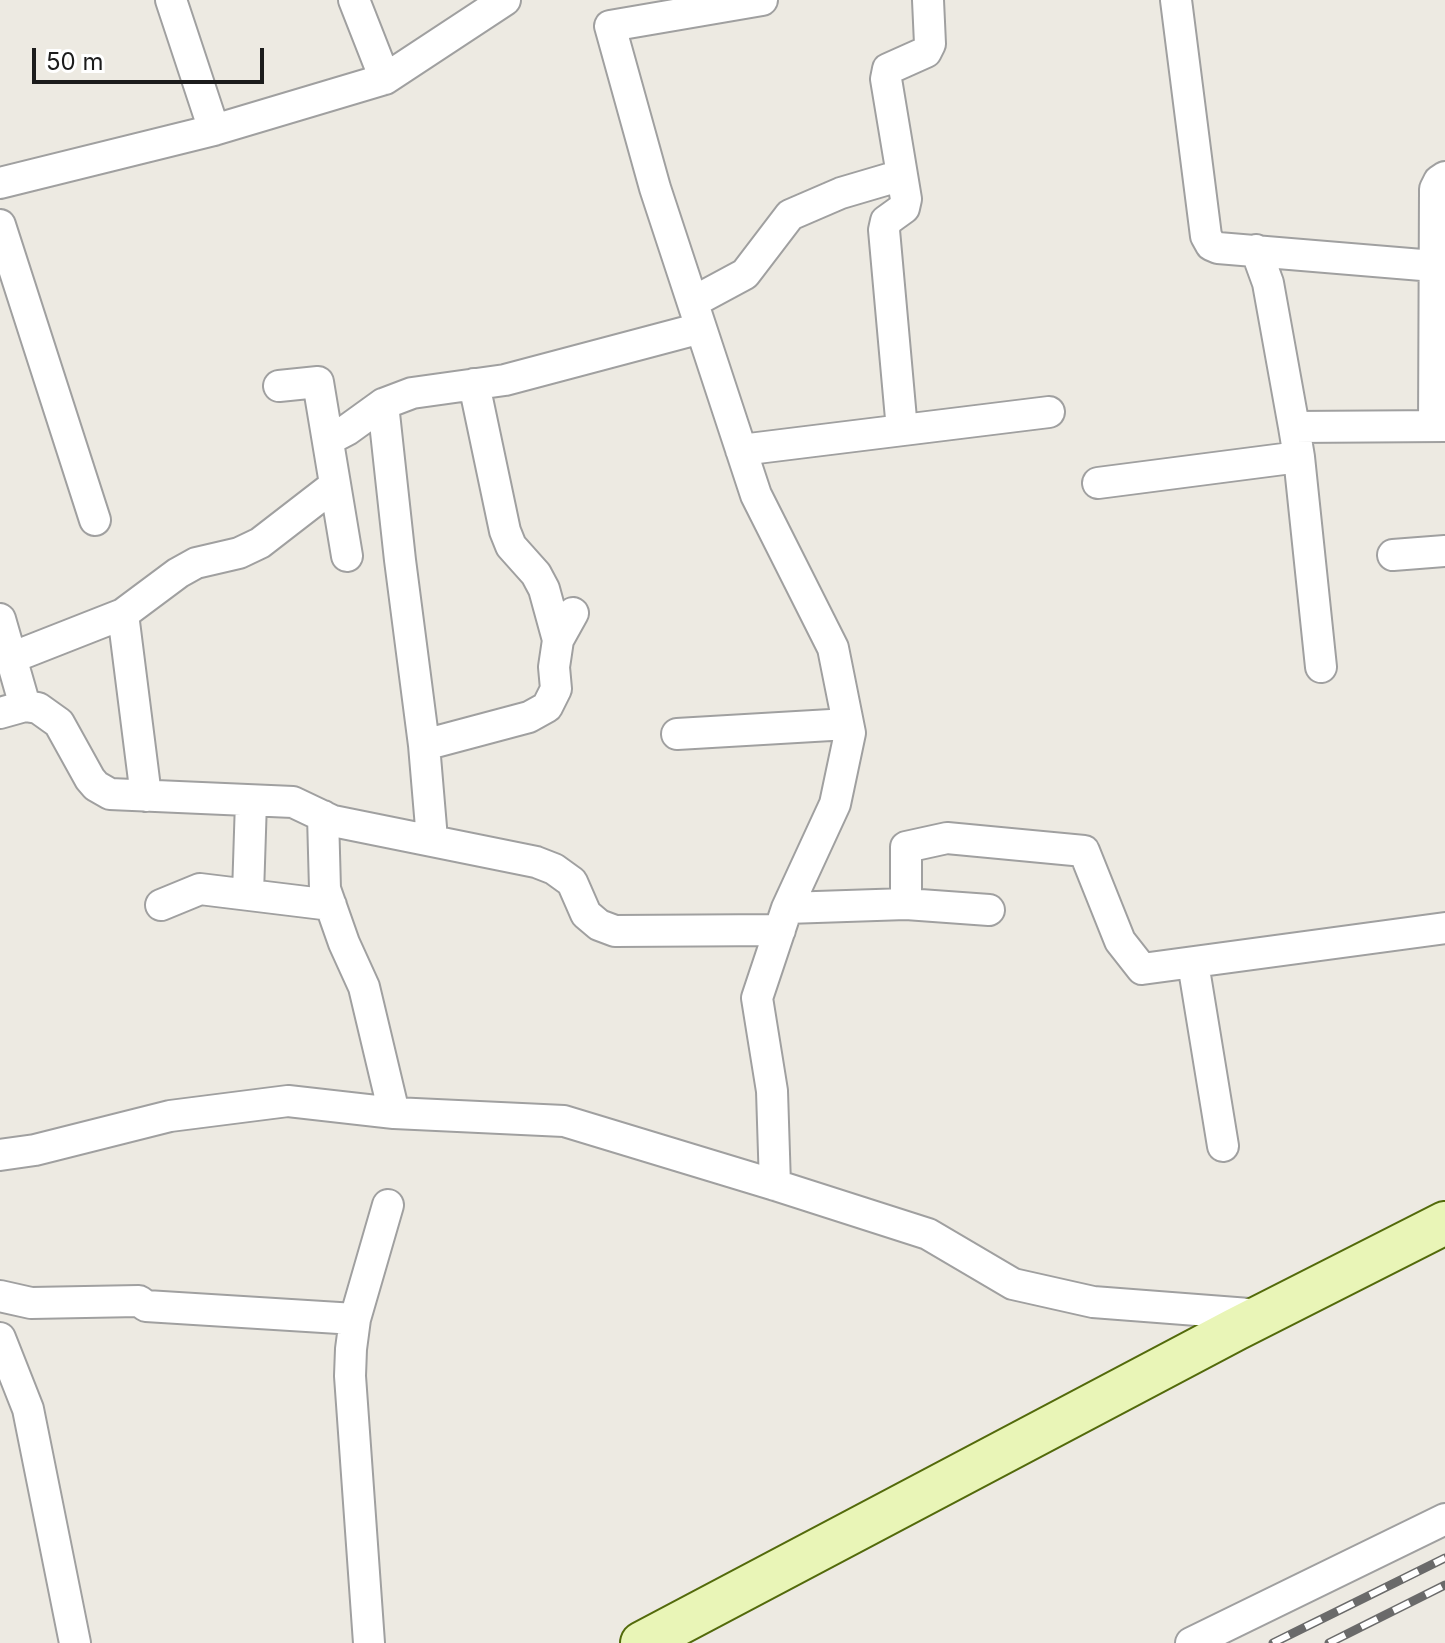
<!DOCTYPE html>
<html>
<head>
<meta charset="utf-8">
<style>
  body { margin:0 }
  #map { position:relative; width:1445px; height:1643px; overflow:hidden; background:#edeae2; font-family:Inter,sans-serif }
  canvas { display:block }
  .scale { position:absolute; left:32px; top:48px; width:232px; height:36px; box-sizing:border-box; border:4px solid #1c1c1c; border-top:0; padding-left:10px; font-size:24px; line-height:28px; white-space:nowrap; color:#1c1c1c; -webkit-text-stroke:6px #fff; paint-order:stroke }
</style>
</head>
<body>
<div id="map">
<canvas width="1445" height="1643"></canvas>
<div class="scale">50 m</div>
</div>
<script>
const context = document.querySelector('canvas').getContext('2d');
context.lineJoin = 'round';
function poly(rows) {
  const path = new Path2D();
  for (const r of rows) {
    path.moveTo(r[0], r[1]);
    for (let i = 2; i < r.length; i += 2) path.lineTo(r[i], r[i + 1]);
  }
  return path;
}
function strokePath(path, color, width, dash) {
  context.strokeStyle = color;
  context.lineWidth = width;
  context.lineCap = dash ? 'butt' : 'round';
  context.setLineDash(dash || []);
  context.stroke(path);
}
const street = poly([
  [171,0,214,130],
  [354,0,385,79],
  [762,0,610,26,655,188,756,495,833,648,850,733,835,804,787,908,757,998,772,1091,775,1185],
  [1176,0,1206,236,1211,245,1218,248,1434,266],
  [0,183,214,130,385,79,505,0],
  [0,225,95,520],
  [1256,250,1268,283,1294,427],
  [693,302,745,274,790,215,841,193,902,175],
  [474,384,505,531,511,546,536,574,544,589,558,640],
  [279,386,318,382,347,556],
  [383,404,400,560,424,745,432,839],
  [1434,426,1435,189,1439,181,1445,177],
  [902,430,884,230,886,221,904,208,906,199,886,79,888,69,926,52,930,44,928,0],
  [328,440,347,430,383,404,412,393,505,380,701,328],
  [741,450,1049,412],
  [1299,457,1321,667],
  [1098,483,1299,457,1294,427,1445,426],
  [1393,555,1445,551],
  [123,614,146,796],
  [0,619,25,706,0,713],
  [11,658,123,614,178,573,196,563,239,553,260,543,335,485],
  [25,706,38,708,59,723,90,779,96,786,110,794,293,802,333,821,536,862,554,869,572,882,586,914,599,925,615,931,780,930],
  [677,734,848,724],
  [424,745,529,717,547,707,556,689,554,667,558,640,573,613],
  [323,816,325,889,344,943,364,987,394,1113],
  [248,894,251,801],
  [906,904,906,847,947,838,1084,851,1120,941,1142,969,1445,928],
  [161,905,200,889,331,905],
  [787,908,906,904,989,910],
  [1193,963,1223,1146],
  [0,1155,35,1150,170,1116,288,1101,394,1113,564,1121,775,1185,928,1234,1013,1284,1093,1302,1262,1315],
  [0,1296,31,1303,139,1301,146,1306,355,1319],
  [0,1338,28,1409,75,1643],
  [369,1643,350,1376,351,1349,355,1319,388,1205],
  [1191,1643,1445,1519]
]);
const secondary = poly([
  [642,1643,1236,1329,1445,1223]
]);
const rail = poly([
  [1273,1643,1445,1558],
  [1329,1643,1445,1585]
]);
strokePath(street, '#a0a0a0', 34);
strokePath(secondary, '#536a0b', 46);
strokePath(street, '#fff', 30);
strokePath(secondary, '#e9f5b7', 42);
strokePath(rail, '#6a6a6a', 9);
strokePath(rail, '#fff', 6, [18]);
</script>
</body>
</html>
